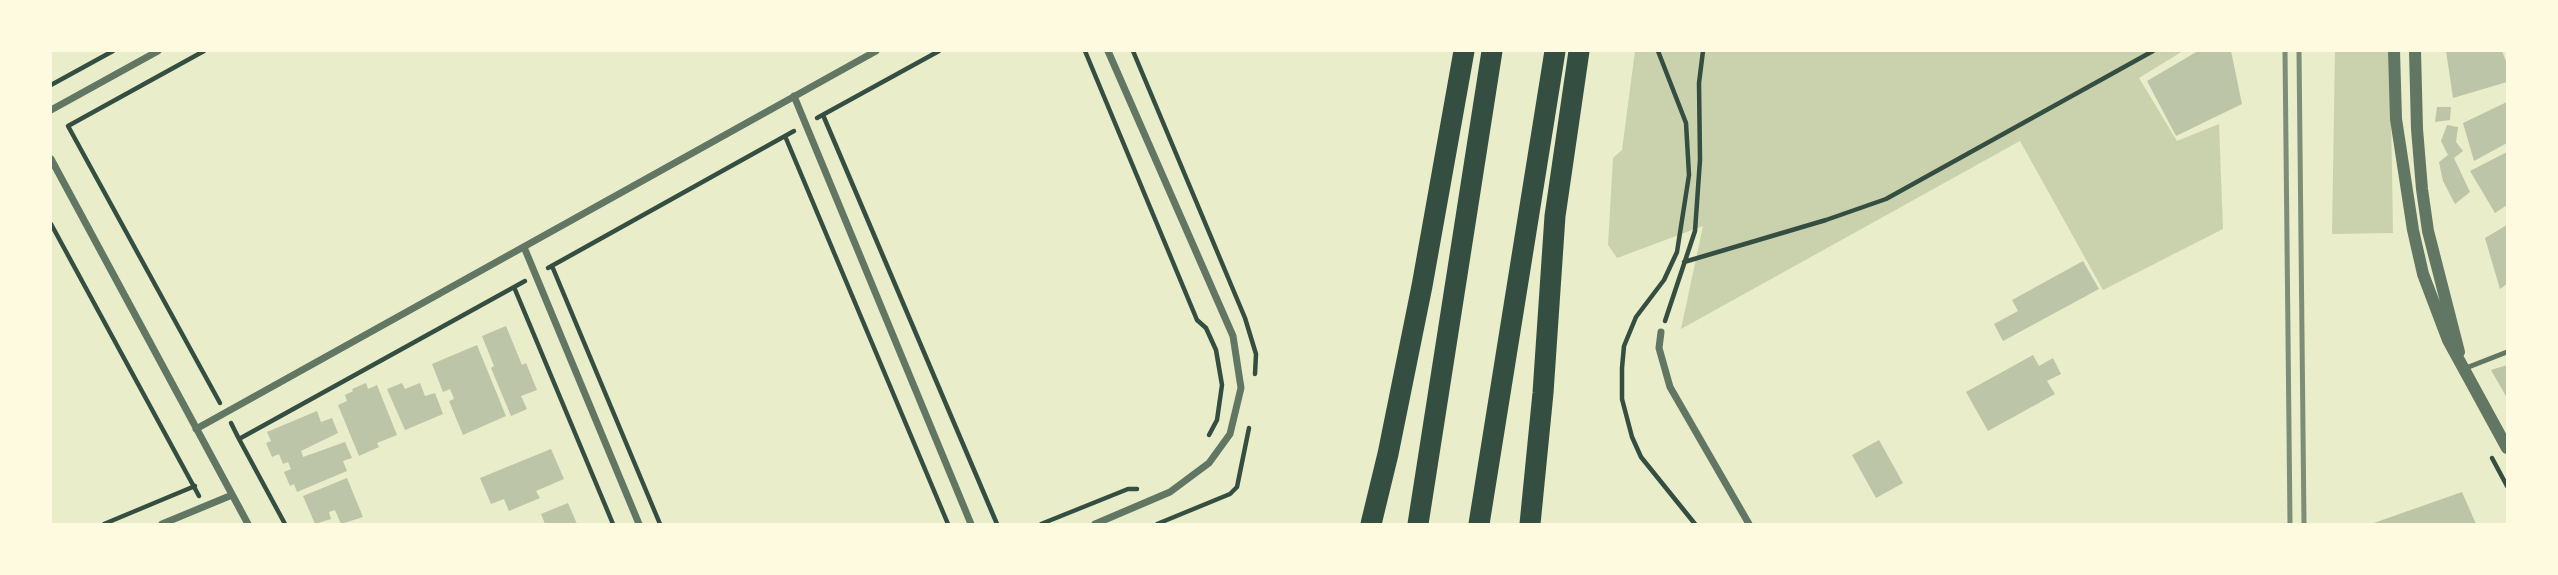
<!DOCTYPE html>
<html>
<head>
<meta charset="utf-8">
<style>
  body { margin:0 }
  #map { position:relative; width:2558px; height:575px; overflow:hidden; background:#e9edc9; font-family:"Source Sans 3",sans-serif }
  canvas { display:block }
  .frame { position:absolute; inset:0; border:52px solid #fefae0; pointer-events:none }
</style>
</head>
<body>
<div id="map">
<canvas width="2558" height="575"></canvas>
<div class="frame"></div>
</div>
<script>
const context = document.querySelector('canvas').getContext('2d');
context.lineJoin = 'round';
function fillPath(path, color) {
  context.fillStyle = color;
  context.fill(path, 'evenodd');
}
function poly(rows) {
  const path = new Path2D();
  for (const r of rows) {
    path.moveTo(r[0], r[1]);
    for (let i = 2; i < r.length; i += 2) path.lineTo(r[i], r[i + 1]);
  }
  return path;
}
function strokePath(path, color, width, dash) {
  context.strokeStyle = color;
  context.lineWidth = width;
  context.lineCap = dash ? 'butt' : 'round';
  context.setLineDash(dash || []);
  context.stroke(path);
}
const green = poly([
  [1635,51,2183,51,2139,78,2177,141,2219,124,2223,229,2103,290,2020,141,1681,329,1703,226,1617,258,1608,245,1613,158,1622,150],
  [2335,51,2390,51,2393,233,2332,234]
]);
const building = poly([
  [2198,51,2231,51,2242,104,2176,136,2147,81],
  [2446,51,2502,51,2507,64,2507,82,2453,98],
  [2507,102,2507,143,2474,161,2463,123],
  [2437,107,2451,107,2450,120,2435,122],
  [2447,125,2458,127,2456,142,2463,151,2454,158,2470,192,2455,204,2443,181,2439,162,2448,155,2441,141],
  [2507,152,2507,205,2495,213,2470,171],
  [2507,225,2507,284,2500,289,2485,238],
  [2083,261,2099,289,2003,341,1994,324,2018,311,2012,300],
  [506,326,522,365,526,363,537,390,521,396,527,409,511,416,491,368,494,366,482,336],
  [477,345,506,416,463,435,449,401,454,399,450,389,443,392,432,364],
  [2033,355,2039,366,2053,358,2061,374,2047,381,2055,394,1988,431,1966,392],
  [2507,365,2507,398,2491,370],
  [366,383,368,389,377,385,397,435,377,443,379,447,359,456,338,405,347,401,345,395,353,391,352,389],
  [402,383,405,389,420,383,425,396,435,393,443,414,405,430,387,389],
  [317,411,321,422,332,418,338,433,301,451,303,457,345,442,352,458,343,461,347,471,297,492,294,484,290,486,284,472,291,469,288,462,283,464,279,454,272,457,266,443,271,441,267,432],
  [1879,440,1903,483,1876,498,1852,455],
  [551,449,564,479,536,491,540,498,509,511,504,499,491,504,480,478],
  [347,478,363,517,341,524,335,510,329,512,331,519,315,524,303,496],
  [2462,492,2476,524,2371,524],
  [568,503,577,524,545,524,541,514]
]);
const path = poly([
  [204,51,68,126,220,403],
  [1085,51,1197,320,1206,328,1216,350,1222,385,1217,420,1209,435],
  [1133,51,1245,318,1256,354,1255,374],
  [1658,51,1686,123,1689,175,1677,252,1664,280,1636,317,1624,346,1622,368,1622,399,1632,437,1641,457,1695,524],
  [51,85,113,51],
  [823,115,997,524],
  [817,118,939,51],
  [785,136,948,524],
  [51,224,199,496],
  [1684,262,1826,220,1886,199,2153,51],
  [552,266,660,524],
  [548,268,794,131],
  [514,287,613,524],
  [1665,321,1695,231,1700,160,1699,83,1703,51],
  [231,423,239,439,525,281],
  [239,439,285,524],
  [2492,458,2507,486],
  [104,524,195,486],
  [1041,524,1128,489,1137,489],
  [1157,524,1230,494,1237,487,1249,428]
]);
const service = poly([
  [2466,368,2507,352]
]);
const minor = poly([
  [794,96,971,524],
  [51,110,158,51],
  [51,159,248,524],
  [524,247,639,524],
  [1661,332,1659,348,1670,387,1749,524],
  [196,429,876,51],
  [162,524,232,495],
  [1095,524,1170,492,1209,463,1230,434,1241,388,1233,336,1108,51]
]);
const tertiary = poly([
  [2394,51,2396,119,2413,230,2423,274,2448,340,2507,448],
  [2415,51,2417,129,2422,189,2428,231,2459,352]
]);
const motorway = poly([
  [1371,524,1388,454,1422,286,1464,51],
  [1418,524,1492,51],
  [1479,524,1555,51],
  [1530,524,1543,393,1555,216,1579,51]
]);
const rail = poly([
  [2285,51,2290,524],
  [2299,51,2304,524]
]);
fillPath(green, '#cad2ad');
fillPath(building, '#bcc5a7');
strokePath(path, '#344e41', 4.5);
strokePath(service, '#617663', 5);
strokePath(minor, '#617663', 7);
strokePath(tertiary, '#617663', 12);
strokePath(motorway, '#344e41', 21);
strokePath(rail, '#7c8e77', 5);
</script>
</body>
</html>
